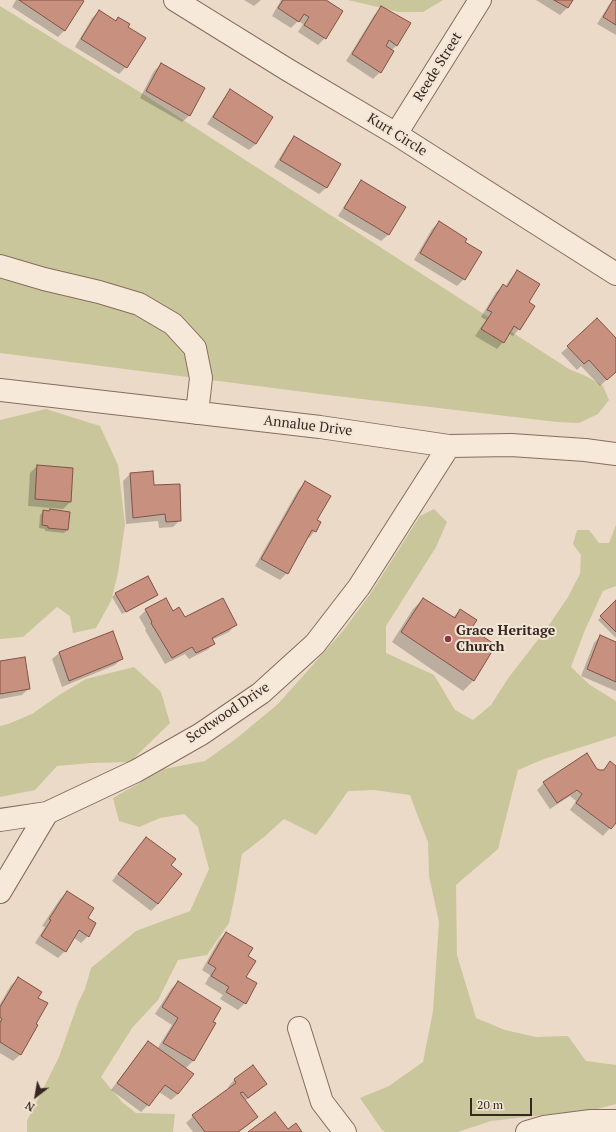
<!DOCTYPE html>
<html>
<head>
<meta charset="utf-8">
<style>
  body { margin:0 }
  #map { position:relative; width:616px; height:1132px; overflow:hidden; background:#ebdac7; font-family:"PT Serif",serif }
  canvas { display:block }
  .north { position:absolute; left:16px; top:1076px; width:40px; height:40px; -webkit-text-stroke:3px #f3e5d6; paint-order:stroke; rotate:211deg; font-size:11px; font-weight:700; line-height:16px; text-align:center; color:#372720 }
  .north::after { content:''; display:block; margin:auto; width:14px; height:18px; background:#372720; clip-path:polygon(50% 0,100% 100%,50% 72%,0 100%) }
  .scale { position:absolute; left:470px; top:1098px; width:62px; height:18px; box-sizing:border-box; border:2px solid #372720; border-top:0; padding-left:5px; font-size:12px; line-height:14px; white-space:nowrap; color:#372720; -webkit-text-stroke:3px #f3e5d6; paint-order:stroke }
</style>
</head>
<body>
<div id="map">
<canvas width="616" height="1132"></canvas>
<div class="north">N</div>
<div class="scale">20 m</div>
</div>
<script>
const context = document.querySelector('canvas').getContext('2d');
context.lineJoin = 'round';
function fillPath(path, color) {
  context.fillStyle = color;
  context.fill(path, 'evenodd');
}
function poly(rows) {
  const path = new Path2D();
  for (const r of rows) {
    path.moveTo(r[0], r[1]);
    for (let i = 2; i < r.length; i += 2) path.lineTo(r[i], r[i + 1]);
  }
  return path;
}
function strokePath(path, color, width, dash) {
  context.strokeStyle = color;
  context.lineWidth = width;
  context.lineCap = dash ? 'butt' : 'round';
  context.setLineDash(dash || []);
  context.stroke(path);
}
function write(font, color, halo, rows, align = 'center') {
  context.font = font + ' "PT Serif",serif';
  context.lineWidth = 4;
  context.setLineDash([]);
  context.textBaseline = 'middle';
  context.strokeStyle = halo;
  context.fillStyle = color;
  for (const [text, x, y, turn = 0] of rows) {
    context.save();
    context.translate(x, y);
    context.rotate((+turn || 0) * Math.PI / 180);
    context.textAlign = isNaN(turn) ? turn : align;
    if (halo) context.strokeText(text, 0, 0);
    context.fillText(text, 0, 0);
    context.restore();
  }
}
const green = poly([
  [348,0,443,0,423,12,399,12],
  [0,6,143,94,569,369,588,377,603,386,609,400,598,414,579,423,557,422,328,395,0,353],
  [46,409,100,426,118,465,125,524,118,573,111,601,96,628,73,633,70,616,57,607,23,637,0,639,0,420],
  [434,509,447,522,436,547,386,626,386,653,434,675,455,710,473,720,491,705,509,677,547,628,568,597,580,574,581,555,573,544,577,530,589,530,599,543,609,543,616,525,616,586,603,591,585,630,571,667,590,685,616,701,616,736,544,759,518,770,498,849,456,885,457,955,476,1018,505,1030,536,1037,568,1036,586,1061,616,1065,616,1104,597,1109,491,1121,458,1132,385,1132,382,1130,360,1098,389,1086,423,1062,433,1011,439,922,429,876,428,842,419,819,410,795,374,790,348,791,330,817,316,835,284,819,264,837,242,854,236,890,229,923,207,955,178,960,158,1000,132,1028,101,1077,122,1102,136,1113,175,1114,173,1132,27,1132,27,1121,59,1057,78,1003,85,989,91,968,136,931,190,911,209,869,198,827,184,814,160,818,139,827,119,821,113,798,164,769,205,761,237,738,278,704,343,631,371,593,420,516],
  [134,667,161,692,170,723,130,762,91,763,57,766,35,790,0,797,0,726,8,724,32,714,59,695,86,679]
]);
const shadow = poly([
  [16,0,80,0,65,30,58,37,12,7],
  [244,0,261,0,254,6],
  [281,0,324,0,325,38,318,45,298,32,303,24,298,21,291,28,272,16],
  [536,0,572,0,567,8,560,15],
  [612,0,616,0,616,35,597,24],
  [382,7,397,45,391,51,380,72,373,79,346,61,375,14],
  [99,11,115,21,118,18,127,28,126,67,119,74,75,47,92,18],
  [161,64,204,89,189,116,182,122,140,98,154,71],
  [230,91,256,144,249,150,207,124,224,98],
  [294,138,340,164,326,188,319,194,274,167,288,144],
  [361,182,405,207,388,235,381,241,338,216,355,189],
  [439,222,464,242,464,279,457,286,414,260,432,229],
  [517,272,528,302,519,329,513,336,509,334,503,342,497,349,475,336,486,320,481,317,496,292,503,286,505,287,511,278],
  [616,339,616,371,600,386,581,366,577,370,561,353,568,347],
  [37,466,72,469,70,502,63,509,28,506,30,473],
  [130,474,153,486,180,520,173,527,159,528,158,521,126,524,123,481],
  [305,483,315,531,309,538,307,537,287,573,280,580,255,566,298,490],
  [43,512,67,530,64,533,45,531,45,529,39,528,40,515],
  [115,594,157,595,154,598,122,614,112,597],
  [423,599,452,618,460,610,469,629,494,646,473,681,463,691,392,642,413,609],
  [616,602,616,638,598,620],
  [146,610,173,612,184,618,235,625,229,632,212,640,214,644,207,650,189,659,185,654,165,664,145,630,146,629,139,617],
  [600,636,616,643,616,691,581,676,594,643],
  [59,653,122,658,115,665,62,687,52,659],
  [0,662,29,688,22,695,0,699],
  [610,762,616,767,616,821,603,836,570,810,576,801,570,796,550,809,537,790,544,783,596,770,602,771],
  [146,838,169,866,180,874,158,904,151,911,112,881,139,845],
  [67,892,86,918,88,936,81,943,74,938,65,951,58,958,35,943,45,927,42,926,60,899],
  [226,933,247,956,245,977,256,984,245,1003,238,1010,220,999,223,995,205,984,210,975,202,970,219,940],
  [18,979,37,998,35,1025,37,1026,20,1055,13,1061,0,1053,0,1004,11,985],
  [178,982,212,1022,215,1024,193,1061,185,1069,178,1094,171,1100,159,1092,148,1105,141,1112,111,1090,141,1050,148,1043,157,1049,172,1025,155,1014,171,989],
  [252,1066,265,1084,259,1090,245,1101,256,1117,250,1124,239,1132,193,1132,186,1123,193,1116,229,1089,228,1087,234,1080]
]);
const building = poly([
  [19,0,82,0,84,1,65,31,19,0],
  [283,0,326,0,343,11,326,39,304,25,309,17,304,14,299,22,278,8,283,0],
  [554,0,573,0,568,8,554,0],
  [613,0,616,0,616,25,603,17,613,0],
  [381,6,411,23,397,46,389,40,386,46,394,51,381,73,352,54,381,6],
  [99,10,116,21,118,17,130,24,128,27,146,38,127,68,81,39,99,10],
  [161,63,205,88,190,116,146,91,161,63],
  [230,89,273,117,256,144,213,117,230,89],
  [294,136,341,164,327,188,280,160,294,136],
  [361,180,406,207,389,235,344,208,361,180],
  [439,221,467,239,465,242,482,252,465,280,420,253,439,221],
  [517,270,540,284,529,302,535,306,520,330,514,326,504,343,481,329,492,312,487,310,503,284,507,287,517,270],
  [597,318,616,338,616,372,607,380,589,360,584,364,567,346,597,318],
  [37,465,73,468,71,502,35,499,37,465],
  [153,471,154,485,180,484,181,521,166,522,165,514,133,518,130,473,153,471],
  [305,481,331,496,317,520,321,522,316,532,312,530,288,574,261,559,305,481],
  [50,509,70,512,68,530,48,528,48,526,42,525,43,510,49,511,50,509],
  [148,576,158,595,126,612,115,593,148,576],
  [166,598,173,611,179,607,185,617,223,598,237,625,212,638,215,644,196,653,192,647,172,658,151,623,152,622,145,609,166,598],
  [423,598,455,618,460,609,477,620,471,629,496,645,474,681,401,632,423,598],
  [616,600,616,632,600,616,616,600],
  [113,631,123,659,69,681,59,652,113,631],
  [600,635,616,642,616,682,587,669,600,635],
  [25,657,30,689,0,694,0,661,25,657],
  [587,753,597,769,600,770,604,770,610,761,616,766,616,823,611,829,576,803,582,794,577,790,557,803,543,782,587,753],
  [146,837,176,859,171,865,182,874,158,904,118,874,146,837],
  [67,891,94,908,88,918,96,923,89,937,79,930,66,952,41,936,51,920,49,919,67,891],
  [226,932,253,948,248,956,256,961,246,977,257,983,246,1004,226,992,229,987,211,976,216,968,208,963,226,932],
  [18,977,42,992,38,998,48,1003,36,1024,38,1025,21,1055,0,1042,0,1023,2,1019,0,1017,0,1007,18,977],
  [178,981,221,1008,213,1022,216,1023,194,1061,163,1043,178,1018,162,1007,178,981],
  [148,1041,194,1074,178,1094,165,1085,149,1106,117,1083,148,1041],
  [253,1065,267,1084,248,1098,243,1092,240,1093,258,1117,238,1132,205,1132,192,1115,236,1083,234,1079,253,1065],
  [275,1112,288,1129,296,1123,302,1132,248,1132,275,1112]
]);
const minor = poly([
  [175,0,288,70,396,134,616,274],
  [396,134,480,0],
  [0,266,44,279,99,292,139,304,173,324,195,348,201,378,197,413],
  [0,390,320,427,449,446,511,445,585,450,616,454],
  [0,820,47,813,136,771,201,734,261,693,315,644,359,587,449,446],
  [0,892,47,813],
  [299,1028,322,1102,345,1132],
  [527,1132,544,1127,591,1121,616,1121]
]);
const markers = [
  [448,639,4,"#903243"]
];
const streetNames = [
  ["Reede Street",438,67,-58],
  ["Kurt Circle",397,135,32],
  ["Annalue Drive",308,426,7],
  ["Scotwood Drive",228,713,-34]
];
const poiNames = [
  ["Grace Heritage",456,631],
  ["Church",456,647]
];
fillPath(green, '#c9c69b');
fillPath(shadow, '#0003');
fillPath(building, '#c7907f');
strokePath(building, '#835245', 1);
strokePath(minor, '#866c5d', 24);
strokePath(minor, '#f7e9d9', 22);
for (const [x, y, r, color] of markers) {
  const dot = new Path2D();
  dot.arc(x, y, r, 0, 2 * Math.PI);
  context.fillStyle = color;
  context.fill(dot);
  strokePath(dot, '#f3e5d6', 1.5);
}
write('14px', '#372720', '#f3e5d6', streetNames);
write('bold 14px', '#372720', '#f3e5d6', poiNames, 'left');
</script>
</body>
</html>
